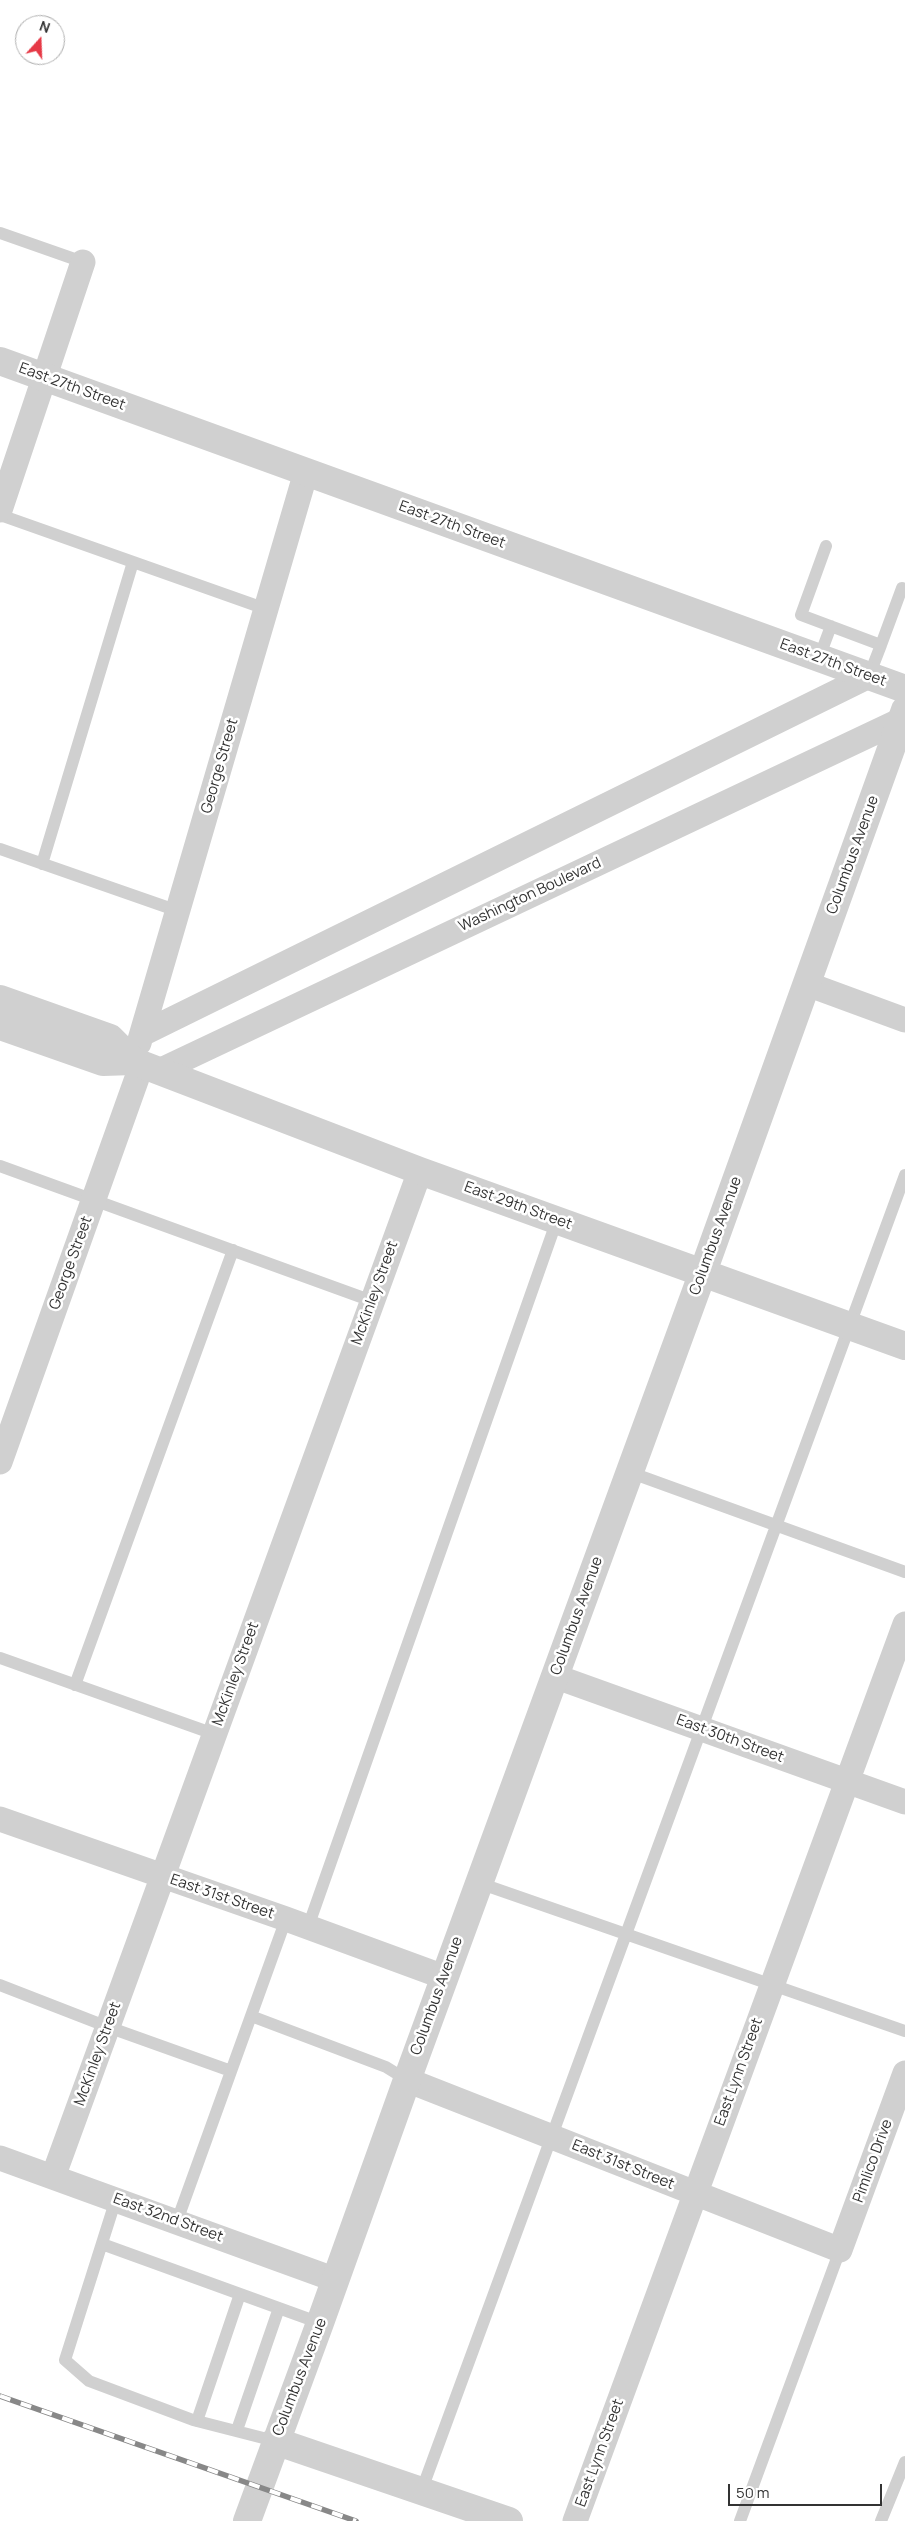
<!DOCTYPE html>
<html>
<head>
<meta charset="utf-8">
<style>
  body { margin:0 }
  #map { position:relative; width:905px; height:2521px; overflow:hidden; background:#fff; font-family:Manrope,sans-serif }
  canvas { display:block }
  .north { position:absolute; left:15px; top:15px; width:50px; height:50px; box-sizing:border-box; background:#fff; border:1px solid #adadad; border-radius:50%; rotate:20deg; font-size:14px; font-weight:700; line-height:20px; text-align:center; color:#333 }
  .north::after { content:''; display:block; margin:auto; width:18px; height:22px; background:#e63946; clip-path:polygon(50% 0,100% 100%,50% 72%,0 100%) }
  .scale { position:absolute; left:728px; top:2484px; width:154px; height:22px; box-sizing:border-box; border:2px solid #333; border-top:0; padding-left:6px; font-size:15px; line-height:18px; white-space:nowrap; color:#333; -webkit-text-stroke:4px #fff; paint-order:stroke }
</style>
</head>
<body>
<div id="map">
<canvas width="905" height="2521"></canvas>
<div class="north">N</div>
<div class="scale">50 m</div>
</div>
<script>
const context = document.querySelector('canvas').getContext('2d');
context.lineJoin = 'round';
function poly(rows) {
  const path = new Path2D();
  for (const r of rows) {
    path.moveTo(r[0], r[1]);
    for (let i = 2; i < r.length; i += 2) path.lineTo(r[i], r[i + 1]);
  }
  return path;
}
function strokePath(path, color, width, dash) {
  context.strokeStyle = color;
  context.lineWidth = width;
  context.lineCap = dash ? 'butt' : 'round';
  context.setLineDash(dash || []);
  context.stroke(path);
}
function write(font, color, halo, rows, align = 'center') {
  context.font = font + ' Manrope,sans-serif';
  context.lineWidth = 5;
  context.setLineDash([]);
  context.textBaseline = 'middle';
  context.strokeStyle = halo;
  context.fillStyle = color;
  for (const [text, x, y, turn = 0] of rows) {
    context.save();
    context.translate(x, y);
    context.rotate((+turn || 0) * Math.PI / 180);
    context.textAlign = isNaN(turn) ? turn : align;
    if (halo) context.strokeText(text, 0, 0);
    context.fillText(text, 0, 0);
    context.restore();
  }
}
const service = poly([
  [0,233,83,262],
  [0,515,266,609],
  [826,546,801,615,881,645,902,588,905,589],
  [819,658,831,626],
  [869,676,881,645],
  [0,849,178,911],
  [42,864,133,562],
  [0,1166,372,1301],
  [629,1472,905,1572],
  [0,1658,214,1734],
  [75,1685,233,1250],
  [479,1883,905,2031],
  [308,1927,557,1220],
  [0,1985,108,2027,231,2071],
  [251,2016,386,2067,407,2080],
  [116,2199,65,2360,89,2381,193,2420,275,2441],
  [177,2221,286,1919],
  [102,2244,320,2323],
  [197,2421,240,2294],
  [237,2430,279,2308],
  [421,2492,905,1175],
  [740,2521,840,2250],
  [881,2521,905,2462]
]);
const minor = poly([
  [0,510,83,262],
  [807,984,905,1020],
  [142,1034,869,676],
  [139,1043,306,472],
  [159,1071,901,720],
  [0,1462,142,1064],
  [554,1676,905,1802],
  [0,1819,286,1919,444,1977],
  [407,2080,840,2250,905,2073],
  [0,2158,336,2280],
  [53,2177,420,1171],
  [575,2521,905,1624]
]);
const tertiary = poly([
  [0,361,905,689],
  [0,999,110,1038,133,1061],
  [0,1026,103,1062,133,1061,420,1171,905,1346],
  [275,2441,509,2521],
  [247,2521,320,2323,407,2080,703,1272,905,710]
]);
const rail = poly([
  [0,2396,356,2521]
]);
const streetNames = [
  ["East 27th Street",72,387,20],
  ["East 27th Street",452,525,20],
  ["East 27th Street",833,663,20],
  ["George Street",220,766,-74],
  ["Columbus Avenue",853,855,-70],
  ["Washington Boulevard",530,895,-25],
  ["East 29th Street",518,1206,20],
  ["Columbus Avenue",716,1236,-70],
  ["George Street",71,1263,-70],
  ["McKinley Street",375,1293,-70],
  ["Columbus Avenue",577,1616,-70],
  ["McKinley Street",236,1674,-70],
  ["East 30th Street",730,1739,20],
  ["East 31st Street",222,1897,19],
  ["Columbus Avenue",437,1996,-70],
  ["McKinley Street",98,2054,-70],
  ["East Lynn Street",739,2072,-70],
  ["Pimlico Drive",873,2161,-70],
  ["East 31st Street",623,2165,22],
  ["East 32nd Street",168,2218,20],
  ["Columbus Avenue",300,2377,-69],
  ["East Lynn Street",600,2453,-70]
];
strokePath(service, '#d0d0d0', 12);
strokePath(minor, '#d0d0d0', 25);
strokePath(tertiary, '#d0d0d0', 28);
strokePath(rail, '#888', 5.5);
strokePath(rail, '#fff', 4, [11]);
write('15px', '#333', '#fff', streetNames);
</script>
</body>
</html>
